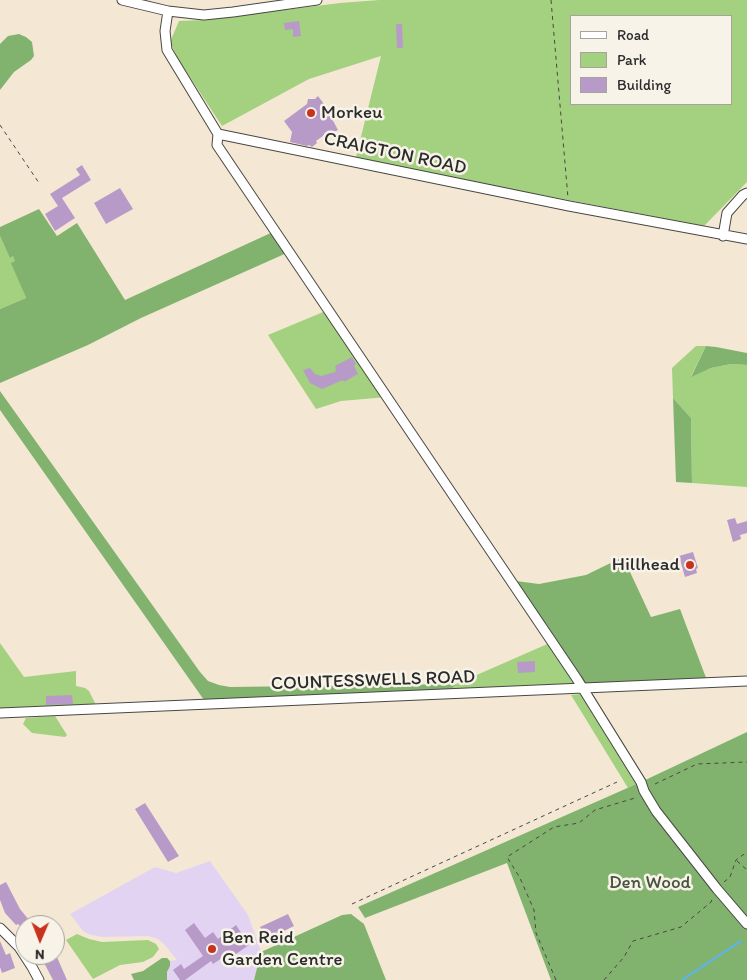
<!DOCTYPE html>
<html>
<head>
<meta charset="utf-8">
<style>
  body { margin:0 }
  #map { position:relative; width:747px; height:980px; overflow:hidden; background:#f4e8d4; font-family:Itim,sans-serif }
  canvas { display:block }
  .legend { position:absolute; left:570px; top:15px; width:162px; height:90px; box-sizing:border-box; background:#f7f3e8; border:1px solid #a5a39c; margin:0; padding:6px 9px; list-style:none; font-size:15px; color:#2b2b2b }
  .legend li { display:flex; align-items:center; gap:10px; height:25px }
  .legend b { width:25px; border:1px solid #a5a39c }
  .north { position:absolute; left:15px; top:915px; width:50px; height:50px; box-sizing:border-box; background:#f7f3e8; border:1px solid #a5a39c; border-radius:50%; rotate:181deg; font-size:14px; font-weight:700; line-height:20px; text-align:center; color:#2b2b2b }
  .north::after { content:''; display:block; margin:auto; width:18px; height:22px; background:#c8321e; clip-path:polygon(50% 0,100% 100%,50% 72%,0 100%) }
</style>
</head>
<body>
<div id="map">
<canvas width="747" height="980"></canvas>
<ul class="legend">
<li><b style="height:6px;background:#fff"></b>Road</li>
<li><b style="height:14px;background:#a3d17f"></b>Park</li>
<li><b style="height:14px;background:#b89ac9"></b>Building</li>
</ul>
<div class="north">N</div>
</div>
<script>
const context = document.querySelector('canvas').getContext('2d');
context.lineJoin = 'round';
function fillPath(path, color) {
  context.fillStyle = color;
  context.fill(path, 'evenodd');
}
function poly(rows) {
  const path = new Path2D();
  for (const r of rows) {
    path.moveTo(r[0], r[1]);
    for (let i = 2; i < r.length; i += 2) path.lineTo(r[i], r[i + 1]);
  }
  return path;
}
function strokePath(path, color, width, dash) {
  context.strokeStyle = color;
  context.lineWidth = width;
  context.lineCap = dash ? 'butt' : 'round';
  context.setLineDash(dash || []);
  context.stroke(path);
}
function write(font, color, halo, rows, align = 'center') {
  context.font = font + ' Itim,sans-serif';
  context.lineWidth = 5;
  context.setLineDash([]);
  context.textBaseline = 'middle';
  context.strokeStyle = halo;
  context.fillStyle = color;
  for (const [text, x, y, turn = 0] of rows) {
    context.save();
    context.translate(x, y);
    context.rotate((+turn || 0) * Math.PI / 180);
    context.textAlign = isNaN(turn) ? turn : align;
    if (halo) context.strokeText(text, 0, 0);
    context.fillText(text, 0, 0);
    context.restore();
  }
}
const built = poly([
  [210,861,248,915,261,952,254,980,167,980,167,972,170,966,170,961,177,960,165,945,158,939,148,936,102,937,91,935,83,931,70,914,155,867,176,873]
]);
const green = poly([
  [379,0,747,0,747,182,704,226,422,172,356,157,381,56,309,79,222,126,178,59,170,42,179,21,204,20,340,3],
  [571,16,731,16,731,104,571,104],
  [0,236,10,257,13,256,16,261,12,263,26,298,0,309],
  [328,310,387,397,341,401,316,409,268,335],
  [696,346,706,346,691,376,711,368,731,364,747,365,747,487,692,483,691,418,673,398,672,368],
  [552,642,581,689,447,695,456,684],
  [0,643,24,677,76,671,76,686,85,688,89,691,96,705,0,709],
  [581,694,641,782,628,788,571,695],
  [55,716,67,735,65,737,32,733,23,724,26,718],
  [77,934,89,939,102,942,148,940,156,944,159,949,153,957,143,962,120,965,93,979,66,940]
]);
const forest = poly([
  [19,34,26,37,32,42,34,56,31,60,14,72,0,90,0,44,8,36],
  [39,209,57,236,77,223,125,300,275,231,289,252,141,318,88,345,0,383,0,309,26,298,11,263,15,261,13,256,10,258,0,236,0,227],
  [706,346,716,347,747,353,747,365,731,364,711,368,691,377],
  [0,391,200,672,208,681,219,685,230,687,456,684,447,695,204,700,0,410],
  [673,398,691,418,692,483,676,482],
  [623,557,651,617,680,609,708,683,581,689,516,581,539,584,586,575],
  [747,732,747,980,551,980,507,863,365,918,358,907,641,782],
  [351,914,364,924,386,980,254,980,261,952,342,915],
  [162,958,167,958,170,961,170,966,167,972,167,980,134,980,131,974,143,971]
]);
const stream = poly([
  [682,980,741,941]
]);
const building = poly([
  [299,21,301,36,293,37,293,29,285,30,284,23],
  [396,24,402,24,403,48,397,48],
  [318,96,330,112,329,113,338,130,328,135,327,133,316,141,317,143,312,147,309,145,307,146,290,142,292,132,284,121,307,104,308,99,315,99],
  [82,165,91,180,62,198,75,218,55,231,45,214,58,206,50,194,80,175,76,169],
  [120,188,133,209,106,224,94,203],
  [352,357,356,364,354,366,358,374,344,382,343,380,322,389,310,383,303,370,310,368,315,374,321,376,335,372,336,370,335,366],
  [735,518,737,524,747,521,747,533,740,535,741,539,733,542,727,520],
  [693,552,698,568,696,569,697,573,685,577,679,556],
  [535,661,535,672,518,673,517,662],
  [72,695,73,704,46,705,46,696],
  [145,803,179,856,168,862,135,809],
  [6,882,20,909,33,925,25,925,25,931,18,924,16,925,5,913,0,900,0,885],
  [288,914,294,926,266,940,260,927],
  [194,923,205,938,213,932,218,939,236,925,249,945,230,958,228,954,213,964,211,961,185,980,180,980,173,970,181,964,184,969,203,956,185,930],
  [0,941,6,955,10,953,15,968,2,973,0,967],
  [40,955,56,955,67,980,53,980]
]);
const path = poly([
  [551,0,568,198],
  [0,125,39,183],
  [655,784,697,764,747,762],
  [737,861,747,870],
  [724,882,730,877,736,860,747,852],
  [352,904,617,782],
  [556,980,536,933,534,910,520,878,507,857,554,827,579,823,595,810,635,798],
  [604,980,624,957,633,941,681,927,711,902,713,897]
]);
const minor = poly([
  [122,0,168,11,204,15,233,12,317,0],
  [168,11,165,31,167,50,218,134,569,206,747,239],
  [218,134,217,145,577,679,641,782,644,791,656,811,717,889,747,924],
  [723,236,727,213,743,195,747,193],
  [0,713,747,681],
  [0,928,19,947,32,967,39,980]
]);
const markers = [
  [311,113,5,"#c8321e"],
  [690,565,5,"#c8321e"],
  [212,949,5,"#c8321e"]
];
const poiNames = [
  ["Morkeu",321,113],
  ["Hillhead",680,565,"right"],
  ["Ben Reid",222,938],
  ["Garden Centre",222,960]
];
const streetNames = [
  ["CRAIGTON ROAD",395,154,12],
  ["COUNTESSWELLS ROAD",373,681,-2]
];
const parkNames = [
  ["Den Wood",650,883]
];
fillPath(built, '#e3d3f2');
fillPath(green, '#a3d17f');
fillPath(forest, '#82b36e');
strokePath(stream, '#61b4dc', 2.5);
fillPath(building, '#b89ac9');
strokePath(minor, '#494744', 11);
strokePath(path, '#494744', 1, [4, 4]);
strokePath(minor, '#fff', 9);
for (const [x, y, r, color] of markers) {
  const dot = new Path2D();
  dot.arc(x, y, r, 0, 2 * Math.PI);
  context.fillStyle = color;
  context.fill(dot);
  strokePath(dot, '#f7f3e8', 2);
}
write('19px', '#2b2b2b', '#f7f3e8', poiNames, 'left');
write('19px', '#2b2b2b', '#f7f3e8', streetNames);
write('19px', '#495440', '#f7f3e8', parkNames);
</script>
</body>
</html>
